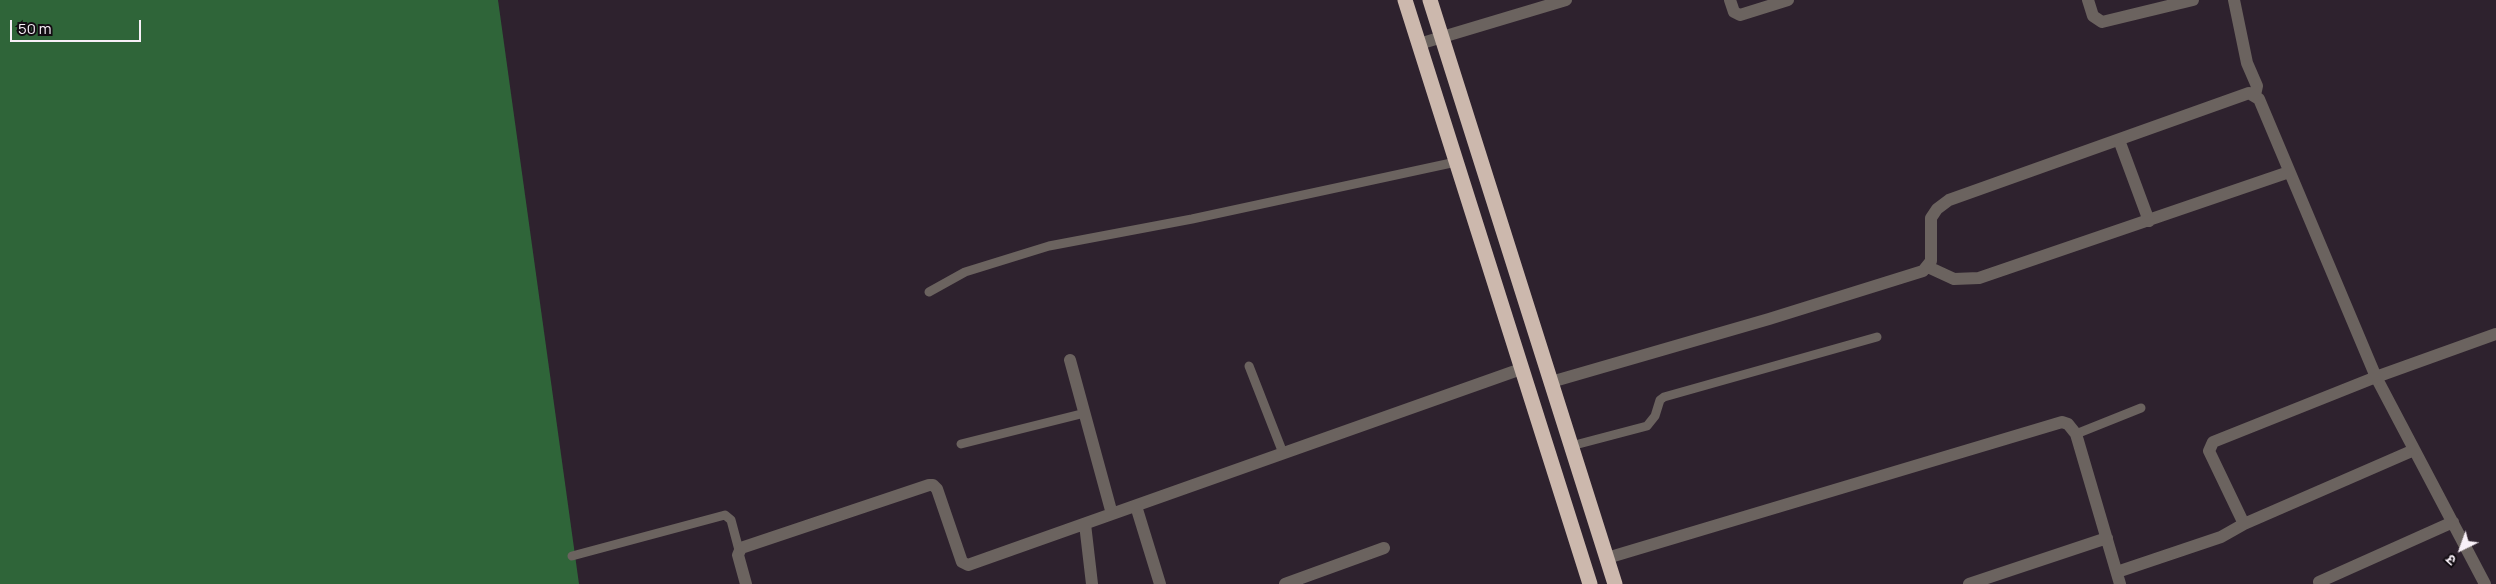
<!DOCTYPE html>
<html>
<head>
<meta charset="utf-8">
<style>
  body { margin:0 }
  #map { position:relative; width:2496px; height:584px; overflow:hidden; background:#2e222e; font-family:Manrope,"Noto Sans Devanagari",sans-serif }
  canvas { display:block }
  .north { position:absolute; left:2436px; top:524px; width:50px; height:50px; -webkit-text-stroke:4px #130d13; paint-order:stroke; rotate:222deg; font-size:14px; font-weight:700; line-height:20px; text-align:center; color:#f8f0f8 }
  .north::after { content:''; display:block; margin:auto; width:18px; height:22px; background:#f8f0f8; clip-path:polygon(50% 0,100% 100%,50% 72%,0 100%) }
  .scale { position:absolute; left:10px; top:20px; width:131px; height:22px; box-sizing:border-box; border:2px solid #f8f0f8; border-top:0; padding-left:6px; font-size:15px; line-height:18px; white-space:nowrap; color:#f8f0f8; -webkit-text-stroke:4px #130d13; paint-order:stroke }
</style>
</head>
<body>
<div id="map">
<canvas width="2496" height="584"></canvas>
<div class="north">उ</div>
<div class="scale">50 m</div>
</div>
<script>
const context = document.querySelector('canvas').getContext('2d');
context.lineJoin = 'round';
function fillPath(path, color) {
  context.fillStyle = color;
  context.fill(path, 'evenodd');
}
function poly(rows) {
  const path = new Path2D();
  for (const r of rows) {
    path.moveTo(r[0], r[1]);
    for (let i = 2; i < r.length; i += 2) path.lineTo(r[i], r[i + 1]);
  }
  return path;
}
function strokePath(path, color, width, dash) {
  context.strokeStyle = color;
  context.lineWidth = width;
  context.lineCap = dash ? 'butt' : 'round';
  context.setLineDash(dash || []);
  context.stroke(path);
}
const forest = poly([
  [0,0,498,0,579,584,0,584]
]);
const lane = poly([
  [929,292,965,272,1049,246,1192,219,1456,162],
  [1249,366,1283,453],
  [2076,434,2141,408],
  [961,444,1085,413],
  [1571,446,1647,426,1655,416,1660,400,1664,397,1877,337],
  [572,556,725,515,731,520,739,550]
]);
const street = poly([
  [1730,0,1734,12,1740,15,1788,0],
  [2088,0,2093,16,2102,22,2193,0],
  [2234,0,2247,63,2257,86,2255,95],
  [1419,44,1566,0],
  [2119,140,2149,221],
  [1928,267,1954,279,1979,278,2289,172],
  [1070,360,1112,514],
  [1551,382,1769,319,1923,271,1931,261,1931,218,1937,209,1949,200,2249,93,2259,99,2376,377,2485,584],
  [1136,506,1160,584],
  [1085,524,1092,584],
  [2244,524,2209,451,2213,442,2376,377,2496,334],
  [1607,558,2062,422,2068,424,2076,434,2120,584],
  [2117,572,2221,537,2244,524,2414,450],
  [2319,582,2453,522],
  [746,584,738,555,741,548,929,485,933,485,937,489,962,562,968,565,1521,369],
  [1285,584,1384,548],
  [1969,584,2107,538]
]);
const highway = poly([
  [1405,0,1590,584],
  [1430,0,1615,584]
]);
fillPath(forest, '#2f6539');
strokePath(lane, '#6b635f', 9);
strokePath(street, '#6b635f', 12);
strokePath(highway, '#ccb8ad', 15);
</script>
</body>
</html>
